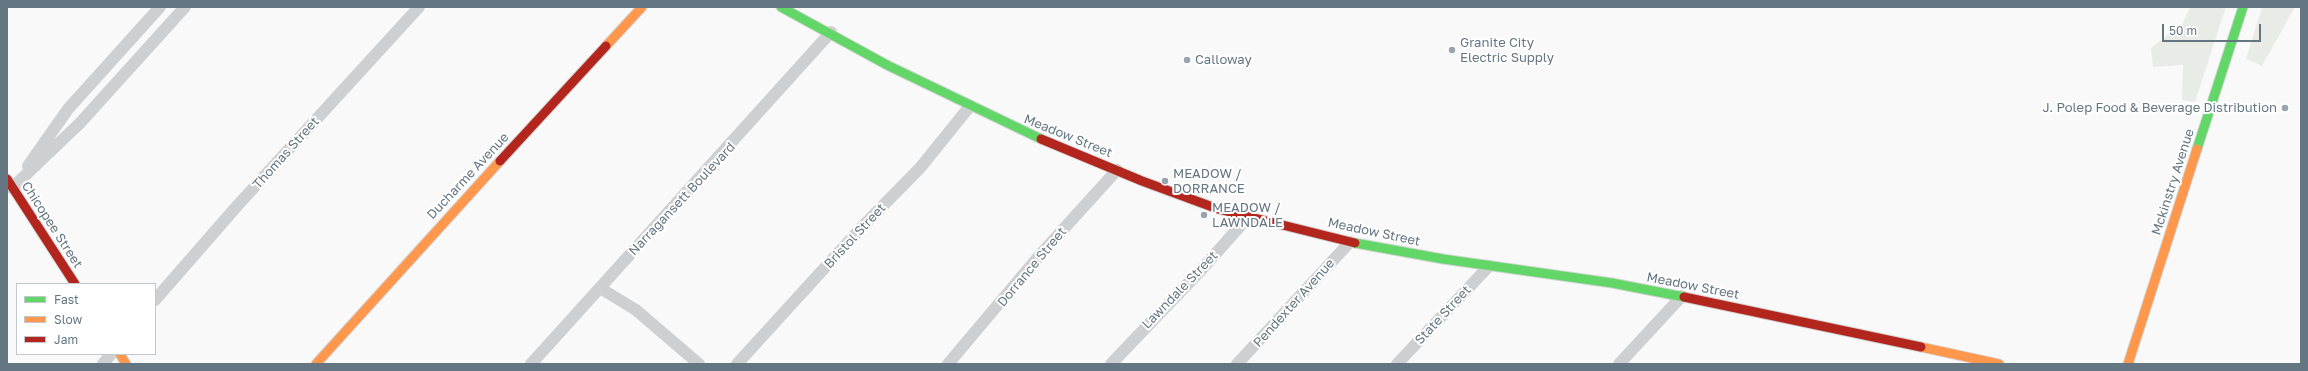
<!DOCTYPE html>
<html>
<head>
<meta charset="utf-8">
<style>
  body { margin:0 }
  #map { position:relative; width:2308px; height:371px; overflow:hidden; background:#f9f9f9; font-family:"Golos Text",sans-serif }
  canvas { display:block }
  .frame { position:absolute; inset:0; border:8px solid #657683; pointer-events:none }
  .legend { position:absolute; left:16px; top:283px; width:140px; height:72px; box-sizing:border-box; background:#fff; border:1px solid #c1c8cd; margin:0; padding:5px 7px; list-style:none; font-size:12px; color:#657683 }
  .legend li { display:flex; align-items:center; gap:8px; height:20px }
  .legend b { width:20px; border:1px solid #c1c8cd }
  .scale { position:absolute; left:2162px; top:24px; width:99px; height:18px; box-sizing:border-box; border:2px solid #657683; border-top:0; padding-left:5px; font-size:12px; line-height:14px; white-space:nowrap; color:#657683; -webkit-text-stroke:3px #fff; paint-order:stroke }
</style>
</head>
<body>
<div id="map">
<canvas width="2308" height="371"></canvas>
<div class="frame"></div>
<ul class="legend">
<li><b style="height:5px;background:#63d668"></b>Fast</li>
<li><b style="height:5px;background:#ff974d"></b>Slow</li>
<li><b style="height:5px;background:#b3261e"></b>Jam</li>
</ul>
<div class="scale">50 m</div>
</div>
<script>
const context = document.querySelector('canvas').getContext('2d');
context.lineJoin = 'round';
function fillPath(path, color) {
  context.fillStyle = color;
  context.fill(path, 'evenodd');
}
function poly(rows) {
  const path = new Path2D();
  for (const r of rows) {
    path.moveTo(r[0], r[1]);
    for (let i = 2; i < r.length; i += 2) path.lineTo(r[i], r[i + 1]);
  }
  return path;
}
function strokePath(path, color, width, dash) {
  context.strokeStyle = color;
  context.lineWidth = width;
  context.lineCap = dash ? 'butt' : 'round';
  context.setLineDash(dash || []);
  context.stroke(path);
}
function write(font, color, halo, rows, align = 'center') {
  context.font = font + ' "Golos Text",sans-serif';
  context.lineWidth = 4;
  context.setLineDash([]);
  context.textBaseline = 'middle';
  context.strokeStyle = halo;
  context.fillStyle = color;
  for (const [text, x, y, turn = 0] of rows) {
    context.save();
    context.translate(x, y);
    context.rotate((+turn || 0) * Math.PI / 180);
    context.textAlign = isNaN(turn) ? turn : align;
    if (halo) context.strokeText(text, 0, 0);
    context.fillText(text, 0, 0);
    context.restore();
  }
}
const green = poly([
  [2190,7,2226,7,2195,102,2182,100,2183,65,2153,67,2151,48,2183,23],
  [2262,7,2295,7,2262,66,2246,59]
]);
const street = poly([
  [28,166,68,109,160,7],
  [12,188,80,123,185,7],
  [600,288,636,310,699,364],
  [155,300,237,206,419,7],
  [103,364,111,354],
  [531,364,831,32],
  [737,364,861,228,920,168,970,106],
  [948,364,1039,256,1117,170],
  [1111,364,1202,269,1249,216],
  [1237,364,1350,242],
  [1397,364,1489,266],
  [1619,364,1682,296]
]);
const fast = poly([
  [781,7,887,65,1041,139],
  [2197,149,2243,7],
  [1355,243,1443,259,1612,283,1684,297]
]);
const slow = poly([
  [606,46,642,7],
  [1921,347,1999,364],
  [120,354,126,364],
  [316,364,500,161],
  [2128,364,2197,149]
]);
const jam = poly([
  [1041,139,1142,181,1218,209,1355,243],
  [500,161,606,46],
  [7,179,75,284],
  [1684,297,1921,347]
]);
const markers = [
  [1452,50,4,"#99a4ac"],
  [1187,60,4,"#99a4ac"],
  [2285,108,4,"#99a4ac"],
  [1165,181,4,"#99a4ac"],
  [1204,215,4,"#99a4ac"]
];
const poiNames = [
  ["Granite City",1460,43],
  ["Electric Supply",1460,58],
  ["Calloway",1195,60],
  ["J. Polep Food & Beverage Distribution",2277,108,"right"],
  ["MEADOW /",1173,174],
  ["DORRANCE",1173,189],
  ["MEADOW /",1212,208],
  ["LAWNDALE",1212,223]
];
const streetNames = [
  ["Meadow Street",1068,136,22],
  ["Thomas Street",286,153,-48],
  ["Ducharme Avenue",468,176,-47],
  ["Mckinstry Avenue",2173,182,-72],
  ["Narragansett Boulevard",682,199,-47],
  ["Chicopee Street",52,225,57],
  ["Meadow Street",1374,232,12],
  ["Bristol Street",855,236,-47],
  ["Dorrance Street",1032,267,-50],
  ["Meadow Street",1693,286,11],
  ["Lawndale Street",1180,290,-46],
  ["Pendexter Avenue",1294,303,-48],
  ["State Street",1443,315,-47]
];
fillPath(green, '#e8ebe6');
strokePath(fast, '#d5d6d7', 11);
strokePath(slow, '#d5d6d7', 11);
strokePath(jam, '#d5d6d7', 11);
strokePath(street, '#cecfd0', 12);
strokePath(fast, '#63d668', 9);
strokePath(slow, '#ff974d', 9);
strokePath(jam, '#b3261e', 9);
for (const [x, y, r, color] of markers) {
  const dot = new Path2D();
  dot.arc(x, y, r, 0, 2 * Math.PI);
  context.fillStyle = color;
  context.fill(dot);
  strokePath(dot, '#fff', 1.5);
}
write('13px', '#657683', '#fff', poiNames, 'left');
write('13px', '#657683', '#fff', streetNames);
</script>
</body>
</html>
